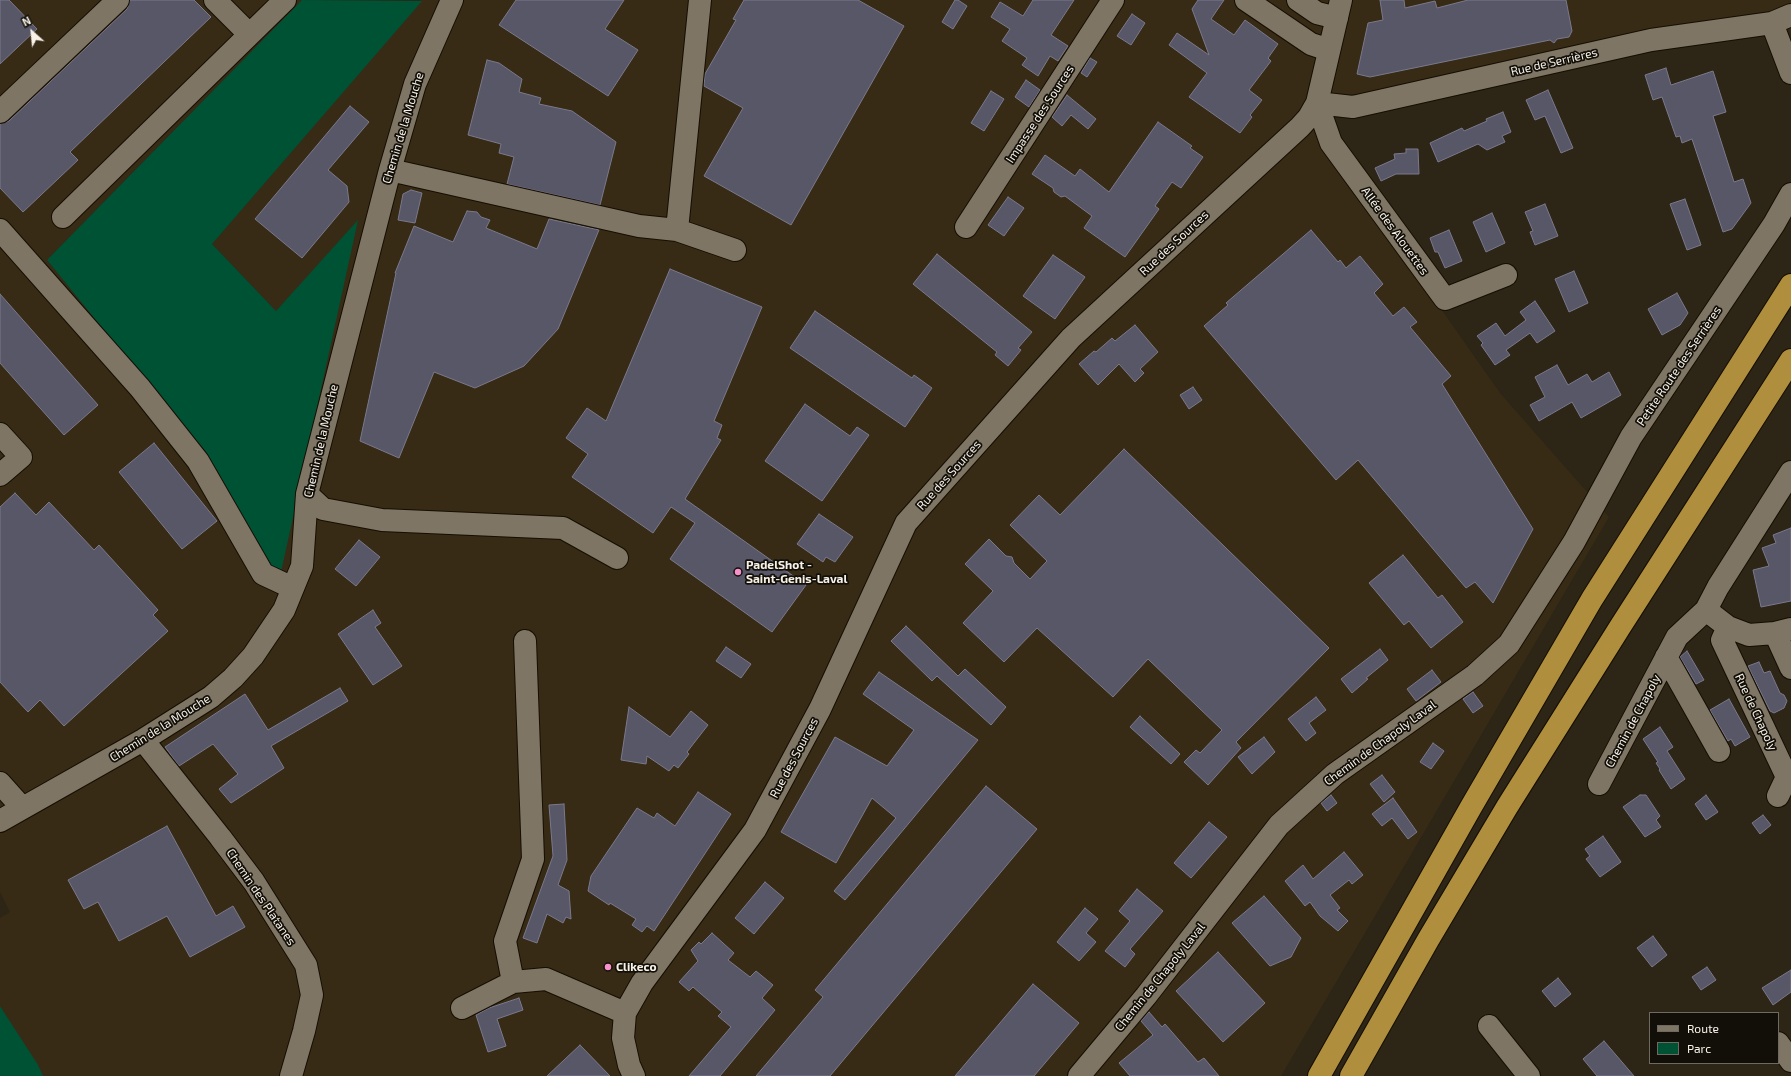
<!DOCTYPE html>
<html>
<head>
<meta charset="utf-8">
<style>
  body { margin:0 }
  #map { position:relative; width:1791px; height:1076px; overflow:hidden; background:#2d2516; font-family:"Exo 2",sans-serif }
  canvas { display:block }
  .legend { position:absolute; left:1649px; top:1012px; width:130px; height:52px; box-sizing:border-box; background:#120f08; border:1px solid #6e6962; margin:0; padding:5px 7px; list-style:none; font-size:12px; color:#f7f1e8 }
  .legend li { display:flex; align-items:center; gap:8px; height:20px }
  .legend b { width:20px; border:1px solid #6e6962 }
  .north { position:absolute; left:12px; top:12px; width:40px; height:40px; -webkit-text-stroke:3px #120f08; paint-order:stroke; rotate:333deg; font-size:11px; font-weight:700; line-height:16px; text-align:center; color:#f7f1e8 }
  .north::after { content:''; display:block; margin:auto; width:14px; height:18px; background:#f7f1e8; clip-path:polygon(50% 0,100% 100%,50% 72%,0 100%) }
</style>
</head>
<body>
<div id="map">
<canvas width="1791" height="1076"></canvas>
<ul class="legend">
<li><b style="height:5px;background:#7f7564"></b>Route</li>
<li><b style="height:11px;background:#005235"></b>Parc</li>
</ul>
<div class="north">N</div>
</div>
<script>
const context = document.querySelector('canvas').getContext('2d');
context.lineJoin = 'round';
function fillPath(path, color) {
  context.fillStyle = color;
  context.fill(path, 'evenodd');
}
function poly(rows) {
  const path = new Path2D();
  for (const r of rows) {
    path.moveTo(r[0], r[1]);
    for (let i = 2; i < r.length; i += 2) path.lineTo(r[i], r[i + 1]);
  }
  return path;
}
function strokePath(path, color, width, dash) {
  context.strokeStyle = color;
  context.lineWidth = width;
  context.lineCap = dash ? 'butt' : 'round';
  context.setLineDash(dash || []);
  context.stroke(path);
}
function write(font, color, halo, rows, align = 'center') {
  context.font = font + ' "Exo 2",sans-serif';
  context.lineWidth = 3.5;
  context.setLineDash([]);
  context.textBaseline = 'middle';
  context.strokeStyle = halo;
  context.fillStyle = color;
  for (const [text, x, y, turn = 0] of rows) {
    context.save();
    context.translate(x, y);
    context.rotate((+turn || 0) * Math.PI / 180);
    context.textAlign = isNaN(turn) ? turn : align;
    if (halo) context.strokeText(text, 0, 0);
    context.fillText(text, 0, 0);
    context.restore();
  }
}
const built = poly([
  [0,0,302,0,47,260,204,454,358,221,276,311,212,244,421,1,419,0,1791,0,1791,35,1780,11,1355,95,1314,128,1500,393,1609,517,1281,1076,43,1076,0,1006,0,918,10,912,0,892]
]);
const green = poly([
  [302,0,422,1,212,244,276,311,358,220,281,572,270,569,138,372,47,260],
  [0,1006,38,1065,43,1076,0,1076]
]);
const building = poly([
  [0,0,9,0,37,29,0,64,0,0],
  [130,0,194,0,211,17,70,152,78,160,23,212,0,188,0,124,9,121,127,9,130,0],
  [516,0,624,0,605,29,638,50,608,96,499,25,516,0],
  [744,0,858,0,904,26,791,225,704,176,743,108,704,86,705,74,736,20,733,19,744,0],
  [955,0,958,0,967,6,953,29,942,22,955,0],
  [1033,0,1074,0,1051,35,1068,46,1058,61,1050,56,1038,76,1022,65,1027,58,1002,41,1010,29,991,17,1000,2,1023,16,1033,0],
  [1198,0,1224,0,1211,19,1234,35,1245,20,1278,44,1268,58,1271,61,1249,90,1262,100,1250,115,1252,117,1240,133,1189,97,1207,73,1169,45,1177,33,1209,55,1192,9,1198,0],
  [1380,0,1404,0,1405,8,1435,1,1437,8,1468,0,1566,0,1572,31,1569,37,1557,39,1554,43,1550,40,1370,77,1357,74,1368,23,1383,20,1380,0],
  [1132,14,1145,23,1131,45,1117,36,1132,14],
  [1090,58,1097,62,1087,77,1081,73,1090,58],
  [487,60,499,63,522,79,519,92,541,98,539,104,572,111,616,142,600,205,507,184,514,157,499,153,501,144,468,135,487,60],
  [1666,68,1671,85,1713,71,1726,112,1713,116,1734,182,1743,179,1751,203,1732,229,1723,232,1692,139,1682,143,1680,136,1676,137,1662,97,1653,100,1645,75,1666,68],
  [1026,80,1040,90,1029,107,1015,97,1026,80],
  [1548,90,1573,148,1561,153,1545,116,1535,120,1526,100,1548,90],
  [991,91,1004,99,984,131,971,123,991,91],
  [1067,95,1096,119,1088,129,1071,115,1062,126,1052,117,1067,95],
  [350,106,369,122,328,170,347,186,349,202,302,258,255,219,350,106],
  [1503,112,1511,132,1502,136,1505,142,1487,150,1478,144,1438,162,1430,143,1462,128,1464,131,1487,121,1486,119,1503,112],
  [1158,122,1192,146,1190,148,1203,157,1181,188,1172,182,1155,206,1159,209,1125,257,1084,228,1092,216,1065,196,1061,197,1054,192,1053,188,1032,174,1045,155,1075,176,1080,169,1109,192,1158,122],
  [1406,149,1418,149,1419,174,1396,174,1381,181,1375,168,1395,159,1394,154,1406,153,1406,149],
  [411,190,422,193,415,223,398,220,403,194,411,190],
  [1008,197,1024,208,1004,236,988,225,1008,197],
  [1685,199,1701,245,1687,250,1670,204,1685,199],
  [1545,204,1558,236,1535,245,1530,232,1533,231,1525,212,1545,204],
  [467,211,477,212,481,217,490,220,486,228,537,249,549,219,599,230,558,329,524,366,475,388,434,372,399,458,360,441,396,273,395,273,414,226,453,242,467,211],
  [1492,213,1505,243,1486,252,1473,222,1492,213],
  [1311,230,1338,262,1340,260,1346,268,1360,256,1383,284,1374,293,1393,316,1404,307,1417,322,1410,327,1451,376,1442,384,1533,529,1493,603,1475,582,1466,588,1358,460,1336,480,1204,326,1228,305,1226,303,1311,230],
  [1449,230,1462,261,1445,268,1438,252,1435,252,1430,238,1449,230],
  [937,254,1032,332,1018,348,1021,350,1008,366,995,355,997,352,913,284,937,254],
  [1053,255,1085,277,1055,319,1023,296,1053,255],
  [670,269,762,307,714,421,722,425,717,438,721,440,685,499,806,585,772,632,670,559,695,523,671,507,653,533,572,477,588,454,566,438,587,408,606,421,670,269],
  [1574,271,1588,303,1569,312,1555,279,1574,271],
  [1677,293,1688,313,1680,325,1662,335,1648,309,1677,293],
  [0,294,98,405,64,435,0,363,0,294],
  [1535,301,1555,331,1537,343,1530,333,1506,350,1510,355,1495,365,1481,345,1483,343,1477,336,1496,323,1505,336,1526,320,1520,312,1535,301],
  [815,311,912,378,914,375,932,388,905,427,790,348,815,311],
  [1135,325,1158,352,1140,369,1144,373,1135,382,1119,364,1098,385,1079,364,1094,351,1096,352,1112,338,1115,341,1135,325],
  [1557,365,1568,385,1587,374,1592,382,1609,372,1621,395,1581,418,1572,402,1539,421,1530,405,1545,397,1535,377,1557,365],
  [1193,387,1202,400,1189,409,1180,395,1193,387],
  [805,404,850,436,857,427,869,435,822,501,765,461,805,404],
  [154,443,217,521,182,549,119,472,154,443],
  [1124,449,1329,648,1236,742,1241,748,1208,785,1184,762,1196,750,1200,753,1222,730,1148,659,1113,697,1037,628,1004,662,963,623,993,591,965,564,989,539,1006,556,1012,557,1014,563,1030,579,1047,561,1010,525,1039,495,1060,515,1124,449],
  [15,493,36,515,49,502,94,550,99,545,158,610,153,615,168,631,64,726,40,700,28,712,0,682,0,507,15,493],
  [819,514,853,537,835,562,826,557,823,562,797,544,819,514],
  [1791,528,1791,601,1761,607,1753,570,1769,566,1762,548,1776,543,1773,535,1791,528],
  [359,540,380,557,356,586,335,569,359,540],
  [1403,555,1438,598,1442,595,1463,622,1431,648,1409,621,1404,625,1369,583,1403,555],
  [373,610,381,623,375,627,402,666,373,685,338,634,373,610],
  [906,626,958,676,965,669,1006,707,991,725,937,676,932,681,891,641,906,626],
  [726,647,751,664,741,678,716,661,726,647],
  [1380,649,1388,660,1366,678,1368,679,1352,693,1341,679,1380,649],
  [1687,651,1704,680,1696,684,1680,657,1687,651],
  [1759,662,1764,673,1770,671,1780,693,1784,695,1787,701,1784,708,1774,713,1770,711,1748,666,1759,662],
  [1432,670,1441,682,1416,701,1407,689,1432,670],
  [879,672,978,740,845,900,834,891,896,818,872,798,836,863,781,832,835,737,887,766,914,730,863,694,879,672],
  [340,688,348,701,271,746,284,768,231,803,219,789,238,774,213,744,179,766,165,747,245,694,268,730,340,688],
  [1473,692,1483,706,1473,713,1463,699,1473,692],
  [1316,697,1326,710,1309,723,1316,733,1306,741,1288,719,1316,697],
  [1729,699,1750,737,1735,746,1731,739,1728,741,1710,710,1729,699],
  [629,707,670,737,691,711,708,725,687,752,689,754,678,768,674,765,669,771,647,756,646,764,621,760,629,707],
  [1140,716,1180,754,1171,764,1130,727,1140,716],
  [1660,727,1673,747,1667,751,1685,779,1671,789,1659,770,1660,769,1656,763,1658,762,1643,739,1660,727],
  [1264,737,1275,752,1252,774,1238,757,1264,737],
  [1433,743,1444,751,1431,769,1420,762,1433,743],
  [1382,775,1395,792,1384,802,1370,784,1382,775],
  [986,786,1037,829,830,1076,756,1076,823,997,815,990,986,786],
  [698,792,731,814,654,931,647,926,642,932,632,925,636,919,610,903,609,905,588,891,591,876,637,808,654,818,657,813,675,826,698,792],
  [1331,795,1337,803,1327,811,1321,803,1331,795],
  [1640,795,1646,795,1660,816,1656,820,1661,827,1645,837,1623,807,1640,795],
  [1706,795,1718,812,1706,820,1695,804,1706,795],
  [1393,798,1417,832,1408,839,1392,818,1382,826,1372,814,1393,798],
  [564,804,567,860,558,885,569,891,571,919,566,917,563,923,547,914,537,943,523,938,553,856,549,805,564,804],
  [1763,815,1771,825,1760,834,1752,823,1763,815],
  [1209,822,1227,837,1191,878,1174,863,1209,822],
  [167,826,216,916,233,906,245,927,190,957,167,916,119,941,98,902,84,909,68,880,167,826],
  [1603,836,1621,862,1600,877,1586,859,1590,856,1585,849,1603,836],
  [1344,852,1363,875,1352,884,1349,880,1330,895,1340,908,1337,910,1348,921,1338,931,1320,916,1310,902,1305,906,1285,881,1303,865,1313,879,1344,852],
  [765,882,784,898,754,934,735,918,765,882],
  [1137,889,1163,911,1130,949,1135,954,1125,967,1105,951,1130,921,1119,911,1137,889],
  [1264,896,1301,938,1291,957,1270,966,1232,923,1264,896],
  [1085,908,1098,919,1086,933,1096,942,1079,961,1057,942,1085,908],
  [712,933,734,953,728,960,750,977,756,971,773,985,762,998,775,1010,720,1076,689,1076,731,1027,718,1016,722,1012,693,987,689,991,679,982,698,961,691,950,699,942,701,944,712,933],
  [1653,936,1667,955,1652,967,1637,948,1653,936],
  [1218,952,1265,1003,1223,1042,1176,991,1218,952],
  [1707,967,1716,980,1701,990,1692,977,1707,967],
  [1791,970,1791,992,1773,1005,1762,988,1791,970],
  [1558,978,1571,994,1555,1007,1542,991,1558,978],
  [1033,984,1079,1023,1034,1076,955,1076,1033,984],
  [519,998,523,1010,497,1019,506,1046,488,1052,476,1015,489,1008,519,998],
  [1149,1012,1162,1027,1165,1024,1198,1062,1204,1058,1219,1076,1130,1076,1119,1063,1153,1035,1141,1021,1149,1012],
  [1604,1041,1634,1076,1597,1076,1583,1059,1604,1041],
  [580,1045,610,1076,547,1076,580,1045]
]);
const minor = poly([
  [215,0,249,34],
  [1246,0,1311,44,1329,50],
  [1298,0,1317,13,1337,18],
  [1772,23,1791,73],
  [1317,103,1353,107,1651,40,1772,23,1791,15],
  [1317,103,1331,143,1445,299,1506,275],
  [0,112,118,0],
  [390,170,639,226,677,230,735,250],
  [63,217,285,0],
  [966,227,1113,0],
  [0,230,140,388,198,461,263,574,293,588],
  [677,230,700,0],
  [0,434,21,457,0,475],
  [1791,472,1718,587,1706,610,1728,627,1749,635,1775,633,1791,629],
  [307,494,323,509,382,520,563,528,617,558],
  [1728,627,1722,640,1787,777,1778,796],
  [1775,633,1791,668],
  [1666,657,1719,751],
  [143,740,220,837,254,882,306,965,312,995,304,1031,291,1076],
  [0,783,17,802,21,809],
  [1599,784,1677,637,1706,610],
  [0,821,143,740,211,697,233,678,253,656,284,610,302,566,307,494,390,170,415,84,452,0],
  [513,982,505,941,533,859,525,641],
  [462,1008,513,982,546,979,625,1013],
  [1489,1026,1529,1076],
  [1778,1043,1791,1061],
  [634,1076,629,1065,623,1038,625,1013,642,983,755,830,820,709,906,523,1071,338,1300,127,1309,117,1317,103,1341,0],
  [1079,1076,1146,996,1279,825,1335,774,1475,675,1509,644,1574,542,1631,437,1774,224,1791,194]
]);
const highway = poly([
  [1319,1076,1471,807,1592,599,1791,285],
  [1351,1076,1428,940,1507,807,1620,627,1791,360]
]);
const markers = [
  [738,572,4,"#f890cb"],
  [608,967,4,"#f890cb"]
];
const streetNames = [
  ["Rue de Serrières",1554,62,-13],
  ["Impasse des Sources",1040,114,-57],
  ["Chemin de la Mouche",403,128,-73],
  ["Allée des Alouettes",1395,231,54],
  ["Rue des Sources",1174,243,-43],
  ["Petite Route des Serrières",1679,366,-56],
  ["Chemin de la Mouche",321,441,-77],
  ["Rue des Sources",949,475,-48],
  ["Rue de Chapoly",1756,712,65],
  ["Chemin de Chapoly",1633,721,-62],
  ["Chemin de la Mouche",160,728,-32],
  ["Chemin de Chapoly Laval",1380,743,-36],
  ["Rue des Sources",794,758,-62],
  ["Chemin des Platanes",261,897,56],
  ["Chemin de Chapoly Laval",1160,977,-51]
];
const poiNames = [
  ["PadelShot -",746,565],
  ["Saint-Genis-Laval",746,579],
  ["Clikeco",616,967]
];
fillPath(built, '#372b16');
fillPath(green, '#005235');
fillPath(building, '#585768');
strokePath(building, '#7a798c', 1);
strokePath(minor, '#150e02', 24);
strokePath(highway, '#150e02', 24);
strokePath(minor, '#7f7564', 22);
strokePath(highway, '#af8e3d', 22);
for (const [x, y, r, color] of markers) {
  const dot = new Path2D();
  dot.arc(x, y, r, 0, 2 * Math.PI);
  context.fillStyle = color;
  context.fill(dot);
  strokePath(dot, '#120f08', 1.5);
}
write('12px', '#f7f1e8', '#120f08', streetNames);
write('bold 12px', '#f7f1e8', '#120f08', poiNames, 'left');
</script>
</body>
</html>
